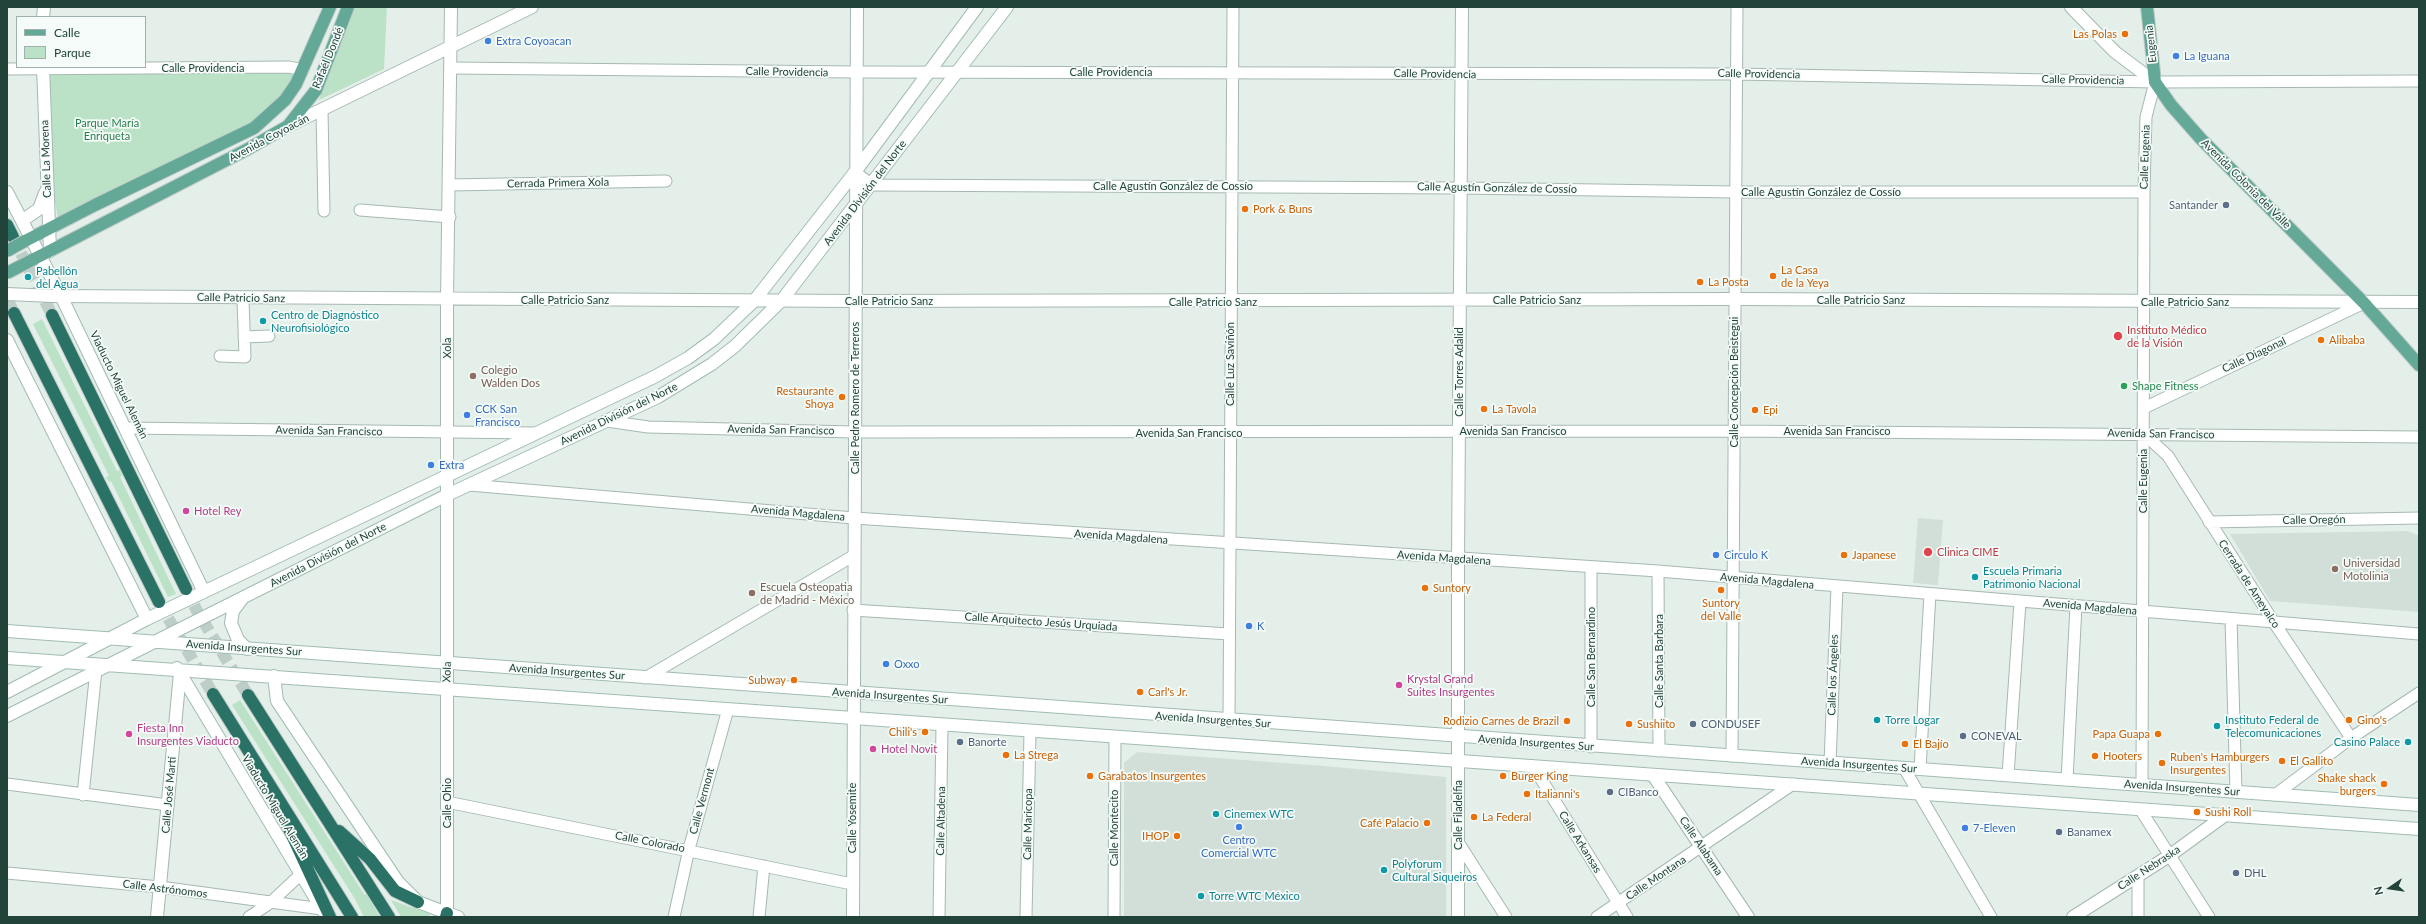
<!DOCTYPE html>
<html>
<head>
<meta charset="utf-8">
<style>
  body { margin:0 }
  #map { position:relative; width:2426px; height:924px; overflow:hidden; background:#e4efea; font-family:Lato,sans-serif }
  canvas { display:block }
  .frame { position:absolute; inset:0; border:8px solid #21433a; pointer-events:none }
  .legend { position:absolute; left:16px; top:16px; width:130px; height:52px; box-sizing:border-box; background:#f5fbf8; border:1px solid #a0b1ac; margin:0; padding:5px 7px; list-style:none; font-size:12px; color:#21433a }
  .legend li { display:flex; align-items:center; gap:8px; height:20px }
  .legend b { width:20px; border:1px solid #a0b1ac }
  .north { position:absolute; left:2370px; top:868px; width:40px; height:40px; -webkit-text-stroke:3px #f5fbf8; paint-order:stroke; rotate:257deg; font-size:11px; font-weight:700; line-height:16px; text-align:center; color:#21433a }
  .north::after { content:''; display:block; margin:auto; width:14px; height:18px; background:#21433a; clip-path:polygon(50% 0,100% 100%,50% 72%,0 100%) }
</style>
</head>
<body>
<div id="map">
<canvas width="2426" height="924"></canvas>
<div class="frame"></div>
<ul class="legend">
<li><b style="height:5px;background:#64a998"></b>Calle</li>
<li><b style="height:11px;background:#bbe2c6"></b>Parque</li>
</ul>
<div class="north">N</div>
</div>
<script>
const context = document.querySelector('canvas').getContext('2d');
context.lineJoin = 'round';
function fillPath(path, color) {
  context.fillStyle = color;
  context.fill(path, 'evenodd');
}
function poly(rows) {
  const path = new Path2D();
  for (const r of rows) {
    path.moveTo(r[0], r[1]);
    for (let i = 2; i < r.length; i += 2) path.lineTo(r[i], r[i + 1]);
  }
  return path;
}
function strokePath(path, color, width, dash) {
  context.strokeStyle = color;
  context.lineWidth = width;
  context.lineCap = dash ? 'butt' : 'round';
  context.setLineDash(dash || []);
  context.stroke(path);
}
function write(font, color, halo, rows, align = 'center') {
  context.font = font + ' Lato,sans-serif';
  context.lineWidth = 3.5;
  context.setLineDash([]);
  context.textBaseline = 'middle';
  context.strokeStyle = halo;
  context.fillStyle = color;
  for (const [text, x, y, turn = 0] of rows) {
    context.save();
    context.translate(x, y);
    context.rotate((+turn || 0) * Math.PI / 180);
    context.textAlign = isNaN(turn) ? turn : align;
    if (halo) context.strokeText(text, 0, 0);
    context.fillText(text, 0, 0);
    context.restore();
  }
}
const built = poly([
  [1918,518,1943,520,1938,585,1913,583],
  [2408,531,2419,536,2419,612,2270,601,2230,534],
  [1137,752,1324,766,1446,777,1446,917,1124,917,1124,763]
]);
const green = poly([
  [350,7,387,7,384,69,319,100],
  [45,71,297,72,285,91,267,112,242,130,58,219,53,189],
  [42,319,117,471,120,470,122,476,120,477,176,594,168,597,111,481,109,482,106,477,109,476,33,324],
  [240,700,364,894,367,895,380,917,364,917,355,899,232,705],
  [391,900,430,914,429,917,401,917]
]);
const motorwayTunnel = poly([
  [13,237,52,315],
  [7,299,14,313],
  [186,589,197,611,248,695],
  [159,603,213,694]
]);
const minor = poly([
  [451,68,856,72,1736,74,2155,82,2419,81],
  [7,69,289,67,303,70],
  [322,111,324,211],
  [855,172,872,185,1460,188,1735,192,2144,192],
  [450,185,666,181],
  [360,210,450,217],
  [244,337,269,336],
  [220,356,245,357,243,299],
  [2144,408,2364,303],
  [607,421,648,427,854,432,1734,431,2419,437],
  [125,428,534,433],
  [2143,433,2168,456,2273,621,2351,738],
  [469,485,854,518,1658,571,2419,634],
  [2209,522,2419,518],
  [1591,567,1591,747],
  [1658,571,1659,751],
  [853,610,1229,634],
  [2231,619,2236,792],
  [645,678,853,556],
  [1229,721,1233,7],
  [1732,756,1737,7],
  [1830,763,1837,587],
  [1533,766,1627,917],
  [1904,768,1991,917],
  [1920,769,1930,594],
  [2008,775,2020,602],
  [2067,780,2076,606],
  [7,784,168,805],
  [2142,785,2144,192,2146,117,2155,82],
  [83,795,96,670],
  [2275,795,2351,738,2419,693],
  [447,802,852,884],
  [2140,809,2209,917],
  [1458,842,1506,917],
  [7,873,160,887,322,909],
  [249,917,270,903,300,875],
  [674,917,689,849,728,709],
  [759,917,764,866],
  [939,917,942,725],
  [1026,917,1030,732],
  [1114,917,1115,738],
  [1597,917,1793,784],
  [2138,917,2138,876]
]);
const tertiary = poly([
  [451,7,447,300,447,913,458,917],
  [2071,7,2115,52,2155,82],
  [43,17,44,7],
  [43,67,50,251],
  [288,126,532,7],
  [23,220,39,209,45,193],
  [53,296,855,301,1735,299,2419,302],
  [1653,775,1748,917],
  [157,917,180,673],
  [853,917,857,7],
  [1458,917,1458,559,1462,7],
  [2073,917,2169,856,2224,816]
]);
const secondary = poly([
  [7,192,61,296,204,592],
  [7,340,147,619],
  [242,599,233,611,231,623,238,640,247,649],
  [7,631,2419,805],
  [7,658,2419,829],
  [177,668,323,911],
  [274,676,277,701,398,882,418,902,447,913,448,917],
  [7,692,147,619,654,377,688,358,714,339,754,301,855,172,977,7],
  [7,716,447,495,658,397,712,364,735,346,782,300,1007,7]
]);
const primary = poly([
  [2147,7,2155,82,2171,105,2201,139,2364,303,2419,365],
  [25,241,95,205,254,128,285,100,296,84,330,7],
  [34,259,248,149,288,126,316,90,348,7]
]);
const motorway = poly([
  [7,225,13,237],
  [14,313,159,602],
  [52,315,186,589],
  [213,694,352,917],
  [248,695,389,917],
  [284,818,330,917],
  [339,831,370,859,395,891,418,902],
  [446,917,447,913]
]);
const tertiaryBridge = poly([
  [7,294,53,296]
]);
const primaryBridge = poly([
  [7,251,25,241],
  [7,273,34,259]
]);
const markers = [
  [2125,34,4,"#e8710a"],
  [488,41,4,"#3f7fe0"],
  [2176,56,4,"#3f7fe0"],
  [2226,205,4,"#5c6f8a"],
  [1245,209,4,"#e8710a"],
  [1773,276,4,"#e8710a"],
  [28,277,4,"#0f9aa8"],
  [1700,282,4,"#e8710a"],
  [263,321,4,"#0f9aa8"],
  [2118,336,5,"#e0444e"],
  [2321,340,4,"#e8710a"],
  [473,376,4,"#8d6e63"],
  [2124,386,4,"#2e9e5b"],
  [842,397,4,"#e8710a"],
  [1484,409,4,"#e8710a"],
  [1755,410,4,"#e8710a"],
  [467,415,4,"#3f7fe0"],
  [431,465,4,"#3f7fe0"],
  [186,511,4,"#d1479c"],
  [1928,552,5,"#e0444e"],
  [1716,555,4,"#3f7fe0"],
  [1844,555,4,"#e8710a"],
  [2335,569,4,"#8d6e63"],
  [1975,577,4,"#0f9aa8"],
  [1425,588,4,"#e8710a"],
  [1721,590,4,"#e8710a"],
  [752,593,4,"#8d6e63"],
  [1249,626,4,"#3f7fe0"],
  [886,664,4,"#3f7fe0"],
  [794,680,4,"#e8710a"],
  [1399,685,4,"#d1479c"],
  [1140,692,4,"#e8710a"],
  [1877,720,4,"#0f9aa8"],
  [2349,720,4,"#e8710a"],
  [1567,721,4,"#e8710a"],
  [1629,724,4,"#e8710a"],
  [1693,724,4,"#5c6f8a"],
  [2217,726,4,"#0f9aa8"],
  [925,732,4,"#e8710a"],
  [129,734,4,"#d1479c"],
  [2158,734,4,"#e8710a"],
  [1963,736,4,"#5c6f8a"],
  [960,742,4,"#5c6f8a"],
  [2408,742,4,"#0f9aa8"],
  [1905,744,4,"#e8710a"],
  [873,749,4,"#d1479c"],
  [1006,755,4,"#e8710a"],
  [2095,756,4,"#e8710a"],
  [2282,761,4,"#e8710a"],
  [2162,763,4,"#e8710a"],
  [1090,776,4,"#e8710a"],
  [1503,776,4,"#e8710a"],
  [2384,784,4,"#e8710a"],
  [1610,792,4,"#5c6f8a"],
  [1527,794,4,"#e8710a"],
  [2197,812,4,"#e8710a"],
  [1216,814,4,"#0f9aa8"],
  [1474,817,4,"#e8710a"],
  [1427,823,4,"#e8710a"],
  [1239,827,4,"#3f7fe0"],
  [1965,828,4,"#3f7fe0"],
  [2059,832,4,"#5c6f8a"],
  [1177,836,4,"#e8710a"],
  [1384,870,4,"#0f9aa8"],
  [2236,873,4,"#5c6f8a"],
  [1201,896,4,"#0f9aa8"]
];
const foodNames = [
  ["Las Polas",2117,34,"right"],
  ["Pork & Buns",1253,209],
  ["La Casa",1781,270],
  ["de la Yeya",1781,283],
  ["La Posta",1708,282],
  ["Alibaba",2329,340],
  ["Restaurante",834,391,"right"],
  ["Shoya",834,404,"right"],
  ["La Tavola",1492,409],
  ["Epi",1763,410],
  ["Japanese",1852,555],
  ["Suntory",1433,588],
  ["Suntory",1721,603,"center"],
  ["del Valle",1721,616,"center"],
  ["Subway",786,680,"right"],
  ["Carl's Jr.",1148,692],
  ["Gino's",2357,720],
  ["Rodizio Carnes de Brazil",1559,721,"right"],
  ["Sushiito",1637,724],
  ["Chili's",917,732,"right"],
  ["Papa Guapa",2150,734,"right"],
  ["El Bajío",1913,744],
  ["La Strega",1014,755],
  ["Hooters",2103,756],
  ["Ruben's Hamburgers",2170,757],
  ["Insurgentes",2170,770],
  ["El Gallito",2290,761],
  ["Garabatos Insurgentes",1098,776],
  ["Burger King",1511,776],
  ["Shake shack",2376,778,"right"],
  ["burgers",2376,791,"right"],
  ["Italianni's",1535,794],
  ["Sushi Roll",2205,812],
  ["La Federal",1482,817],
  ["Café Palacio",1419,823,"right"],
  ["IHOP",1169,836,"right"]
];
const shopNames = [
  ["Extra Coyoacan",496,41],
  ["La Iguana",2184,56],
  ["CCK San",475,409],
  ["Francisco",475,422],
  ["Extra",439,465],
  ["Circulo K",1724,555],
  ["K",1257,626],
  ["Oxxo",894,664],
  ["7-Eleven",1973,828],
  ["Centro",1239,840,"center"],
  ["Comercial WTC",1239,853,"center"]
];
const streetNames = [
  ["Eugenia",2151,44,-96],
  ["Rafaél Dondé",328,58,-68],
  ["Calle Providencia",203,68],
  ["Calle Providencia",787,72,1],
  ["Calle Providencia",1111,72],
  ["Calle Providencia",1435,74,1],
  ["Calle Providencia",1759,74,1],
  ["Calle Providencia",2083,80,1],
  ["Avenida Coyoacán",269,138,-28],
  ["Calle Eugenia",2145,157,-88],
  ["Calle La Morena",46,159,-92],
  ["Cerrada Primera Xola",558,183,-1],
  ["Avenida Colonia del Valle",2246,184,45],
  ["Calle Agustín González de Cossío",1173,186],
  ["Calle Agustín González de Cossío",1497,188,1],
  ["Calle Agustín González de Cossío",1821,192],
  ["Avenida División del Norte",865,193,-53],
  ["Calle Patricio Sanz",241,298,1],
  ["Calle Patricio Sanz",565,300],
  ["Calle Patricio Sanz",1537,300],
  ["Calle Patricio Sanz",1861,300],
  ["Calle Patricio Sanz",889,301],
  ["Calle Patricio Sanz",1213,302],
  ["Calle Patricio Sanz",2185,302],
  ["Xola",447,348,-90],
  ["Calle Diagonal",2254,355,-25],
  ["Calle Luz Saviñón",1230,364,-90],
  ["Calle Torres Adalid",1459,372,-90],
  ["Calle Concepción Beistegui",1734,382,-90],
  ["Viaducto Miguel Alemán",119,385,64],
  ["Calle Pedro Romero de Terreros",855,398,-90],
  ["Avenida División del Norte",619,414,-26],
  ["Avenida San Francisco",781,430,1],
  ["Avenida San Francisco",329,431,1],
  ["Avenida San Francisco",1513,431],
  ["Avenida San Francisco",1837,431],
  ["Avenida San Francisco",1189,433],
  ["Avenida San Francisco",2161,434,1],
  ["Calle Eugenia",2143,481,-90],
  ["Avenida Magdalena",798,513,5],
  ["Calle Oregón",2314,520,-1],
  ["Avenida Magdalena",1121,537,4],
  ["Avenida División del Norte",328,555,-27],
  ["Avenida Magdalena",1444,558,4],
  ["Avenida Magdalena",1767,581,5],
  ["Cerrada de Ameyalco",2249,584,57],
  ["Avenida Magdalena",2090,607,5],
  ["Calle Arquitecto Jesús Urquiada",1041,622,4],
  ["Avenida Insurgentes Sur",244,648,4],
  ["Calle San Bernardino",1591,657,-90],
  ["Calle Santa Barbara",1659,661,-90],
  ["Xola",447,672,-88],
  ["Avenida Insurgentes Sur",567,672,4],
  ["Calle los Ángeles",1833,675,-88],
  ["Avenida Insurgentes Sur",890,696,4],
  ["Avenida Insurgentes Sur",1213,720,4],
  ["Avenida Insurgentes Sur",1536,743,4],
  ["Avenida Insurgentes Sur",1859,765,4],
  ["Avenida Insurgentes Sur",2182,788,4],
  ["Calle José Martí",169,795,-85],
  ["Calle Vermont",702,801,-75],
  ["Calle Ohio",447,803,-90],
  ["Viaducto Miguel Alemán",275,807,59],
  ["Calle Filadelfia",1458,815,-90],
  ["Calle Yosemite",852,818,-90],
  ["Calle Altadena",941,821,-89],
  ["Calle Maricopa",1028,824,-89],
  ["Calle Montecito",1114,828,-90],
  ["Calle Colorado",650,842,11],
  ["Calle Arkansas",1580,842,58],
  ["Calle Alabama",1701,846,56],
  ["Calle Nebraska",2149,868,-33],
  ["Calle Montana",1656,878,-34],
  ["Calle Astrónomos",165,889,7]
];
const parkNames = [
  ["Parque María",107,123],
  ["Enriqueta",107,136]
];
const serviceNames = [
  ["Santander",2218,205,"right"],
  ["CONDUSEF",1701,724],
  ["CONEVAL",1971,736],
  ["Banorte",968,742],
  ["CIBanco",1618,792],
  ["Banamex",2067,832],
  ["DHL",2244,873]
];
const cultureNames = [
  ["Pabellón",36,271],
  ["del Agua",36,284],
  ["Centro de Diagnóstico",271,315],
  ["Neurofisiológico",271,328],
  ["Escuela Primaria",1983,571],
  ["Patrimonio Nacional",1983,584],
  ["Torre Logar",1885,720],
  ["Instituto Federal de",2225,720],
  ["Telecomunicaciones",2225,733],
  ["Casino Palace",2400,742,"right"],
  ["Cinemex WTC",1224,814],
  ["Polyforum",1392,864],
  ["Cultural Siqueiros",1392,877],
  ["Torre WTC México",1209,896]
];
const healthNames = [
  ["Instituto Médico",2127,330],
  ["de la Visión",2127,343],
  ["Clinica CIME",1937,552]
];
const educationNames = [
  ["Colegio",481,370],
  ["Walden Dos",481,383],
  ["Universidad",2343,563],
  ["Motolinia",2343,576],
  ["Escuela Osteopatia",760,587],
  ["de Madrid - México",760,600]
];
const leisureNames = [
  ["Shape Fitness",2132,386]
];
const hotelNames = [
  ["Hotel Rey",194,511],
  ["Krystal Grand",1407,679],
  ["Suites Insurgentes",1407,692],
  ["Fiesta Inn",137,728],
  ["Insurgentes Viaducto",137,741],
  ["Hotel Novit",881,749]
];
fillPath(built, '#d2dfd9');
fillPath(green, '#bbe2c6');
strokePath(motorwayTunnel, '#bdcdc7', 12, [12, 6]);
strokePath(minor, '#a6b8b2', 13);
strokePath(tertiary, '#a6b8b2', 14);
strokePath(secondary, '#a1bcb3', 14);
strokePath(primary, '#c1cac8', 14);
strokePath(motorway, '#c1cac8', 14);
strokePath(minor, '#fff', 11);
strokePath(tertiary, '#fff', 12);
strokePath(secondary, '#fff', 12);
strokePath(primary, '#64a998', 12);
strokePath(motorway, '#297265', 12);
strokePath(tertiaryBridge, '#a6b8b2', 14, []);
strokePath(primaryBridge, '#c1cac8', 14, []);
strokePath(tertiaryBridge, '#fff', 12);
strokePath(primaryBridge, '#64a998', 12);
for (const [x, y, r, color] of markers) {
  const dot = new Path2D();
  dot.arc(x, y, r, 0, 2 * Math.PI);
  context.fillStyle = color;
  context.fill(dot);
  strokePath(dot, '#f5fbf8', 1.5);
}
write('11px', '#c56008', '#f5fbf8', foodNames, 'left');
write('11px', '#366cbe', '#f5fbf8', shopNames, 'left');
write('11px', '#21433a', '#f5fbf8', streetNames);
write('11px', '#267e4a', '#f5fbf8', parkNames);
write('11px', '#4e5e75', '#f5fbf8', serviceNames, 'left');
write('11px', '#0d838f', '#f5fbf8', cultureNames, 'left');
write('11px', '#be3a42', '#f5fbf8', healthNames, 'left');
write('11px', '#785e54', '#f5fbf8', educationNames, 'left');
write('11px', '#27864d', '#f5fbf8', leisureNames, 'left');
write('11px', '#b23c85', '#f5fbf8', hotelNames, 'left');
</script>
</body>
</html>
